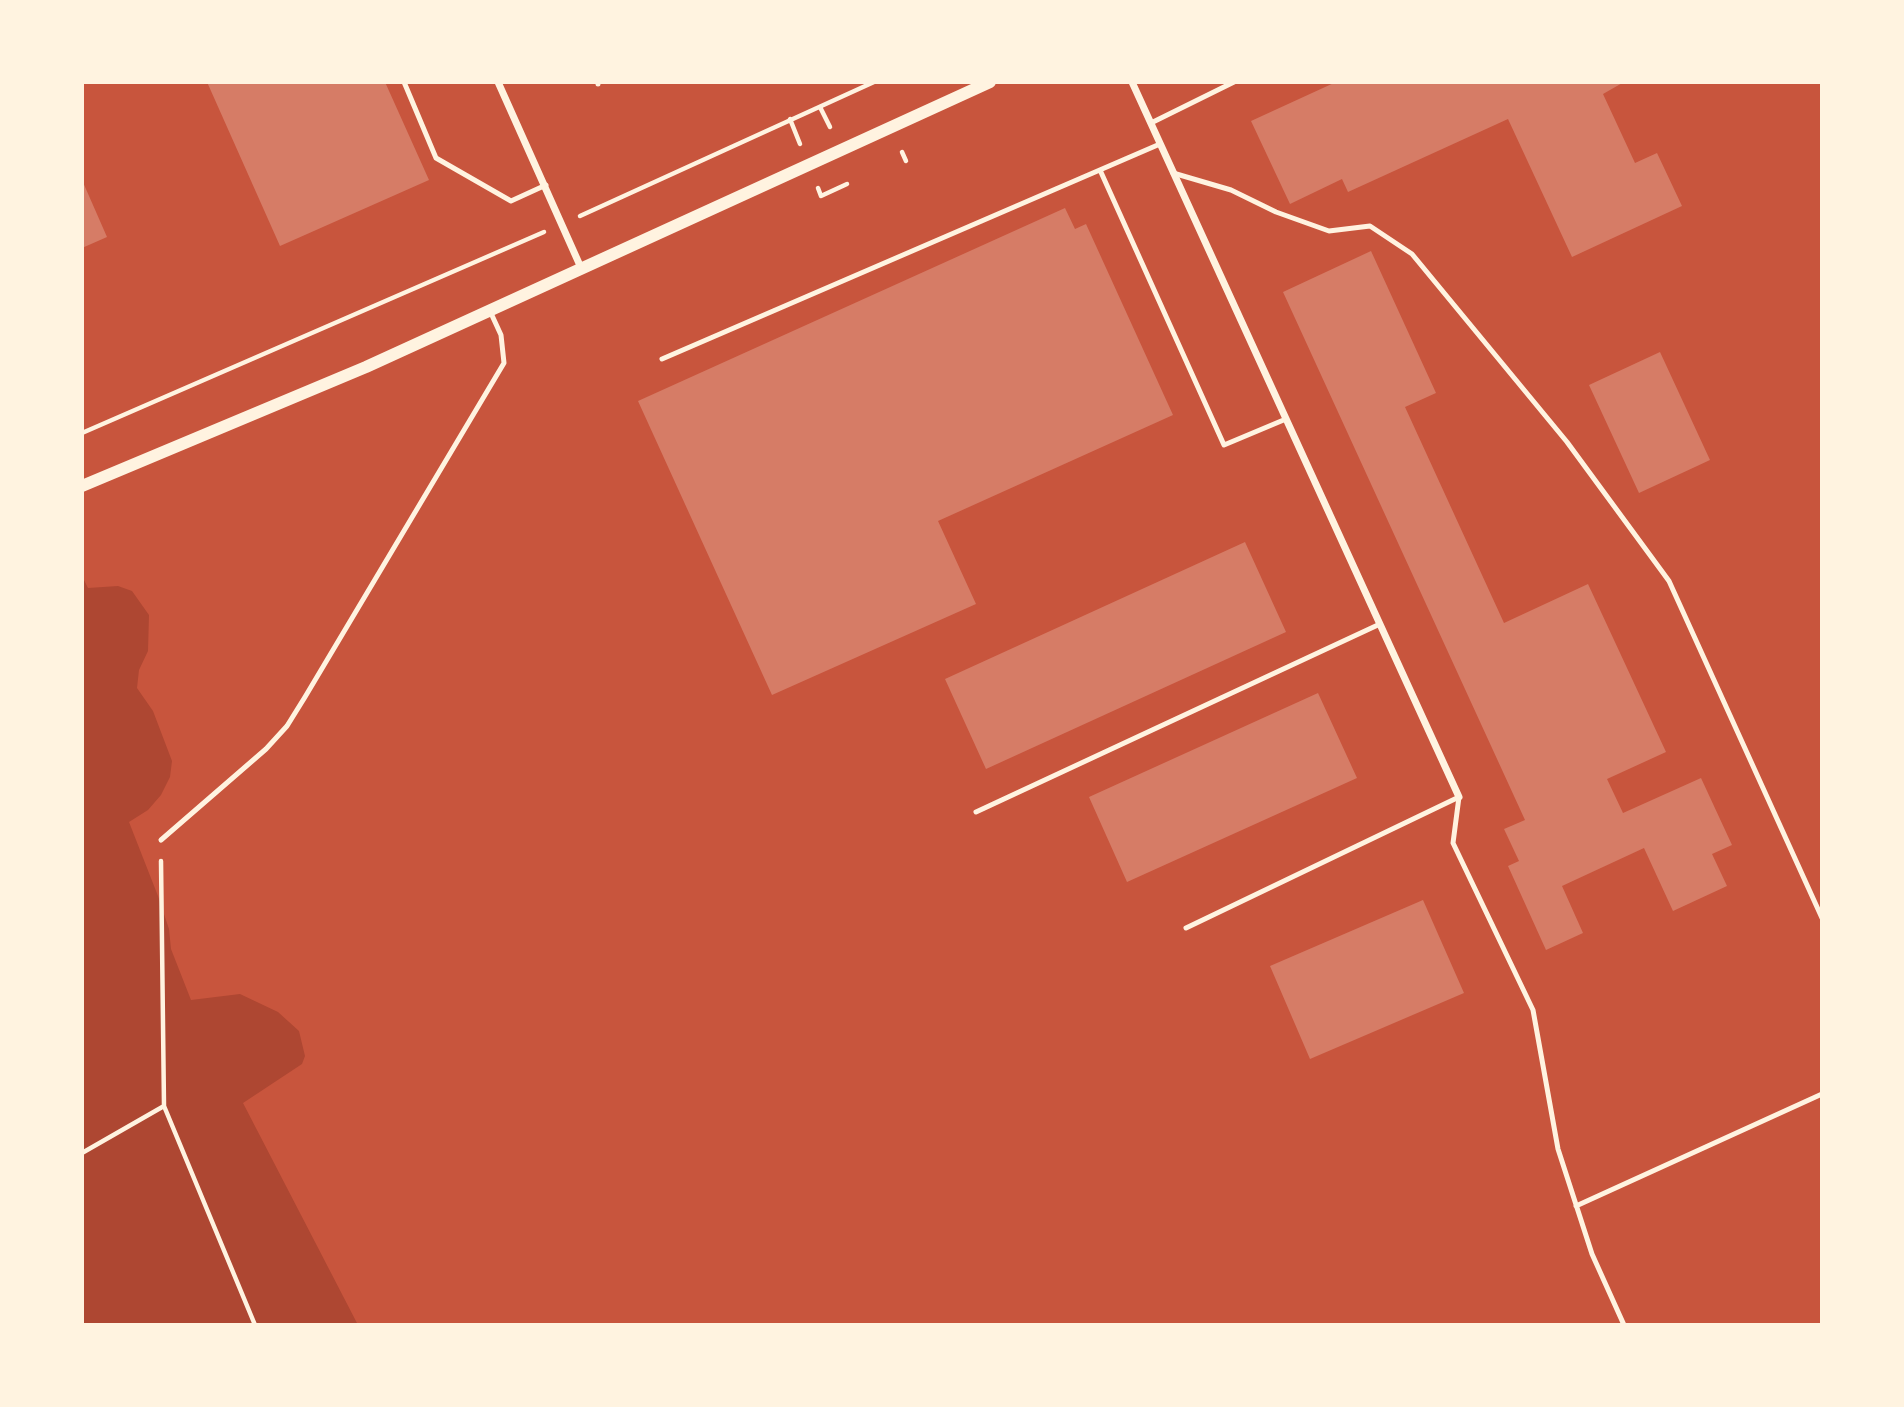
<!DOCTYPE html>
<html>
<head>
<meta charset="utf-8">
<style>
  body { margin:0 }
  #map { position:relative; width:1904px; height:1407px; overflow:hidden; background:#c8553d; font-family:Commissioner,sans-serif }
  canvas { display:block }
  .frame { position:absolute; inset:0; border:84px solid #fff3e0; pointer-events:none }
</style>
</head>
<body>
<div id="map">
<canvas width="1904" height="1407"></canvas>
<div class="frame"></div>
</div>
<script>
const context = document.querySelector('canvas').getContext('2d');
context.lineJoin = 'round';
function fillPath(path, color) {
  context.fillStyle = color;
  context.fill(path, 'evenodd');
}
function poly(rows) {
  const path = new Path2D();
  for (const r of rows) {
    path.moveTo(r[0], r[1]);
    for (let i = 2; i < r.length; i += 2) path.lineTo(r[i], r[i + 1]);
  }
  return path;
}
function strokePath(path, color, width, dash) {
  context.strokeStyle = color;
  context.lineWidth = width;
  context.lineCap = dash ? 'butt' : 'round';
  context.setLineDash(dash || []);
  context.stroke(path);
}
const green = poly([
  [82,576,88,588,118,586,132,591,149,615,148,651,139,670,137,688,153,711,172,761,170,777,161,795,148,810,129,822,158,896,169,929,171,949,191,1000,240,994,278,1012,299,1031,305,1056,302,1064,243,1103,358,1325,82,1325]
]);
const building = poly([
  [207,82,385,82,429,180,280,246],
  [1336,82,1624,82,1603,94,1635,163,1657,153,1682,206,1572,257,1508,119,1348,192,1342,179,1290,204,1251,121],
  [82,180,107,237,82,248],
  [1065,208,1075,229,1086,224,1173,415,938,521,976,604,772,695,638,401],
  [1371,251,1436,393,1405,407,1504,623,1588,584,1666,752,1607,779,1623,813,1701,778,1732,845,1712,854,1727,886,1673,911,1644,848,1562,886,1583,933,1546,950,1508,866,1519,861,1504,829,1525,820,1283,292],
  [1660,352,1710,460,1639,493,1589,385],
  [1245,542,1286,632,986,769,945,679],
  [1318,693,1357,778,1127,882,1089,797],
  [1423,900,1464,993,1310,1059,1270,966]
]);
const path = poly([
  [820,107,830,127],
  [790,119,800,144],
  [902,152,906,161],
  [818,188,821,196,847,184],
  [580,216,874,82],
  [82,433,544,232],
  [161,861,164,1106,255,1325],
  [82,1153,164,1106]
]);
const service = poly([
  [404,82,436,158,511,201,546,185],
  [598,82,598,84],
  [1151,123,1234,82],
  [1100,170,1224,445,1286,419],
  [1173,173,1231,190,1276,212,1329,231,1370,226,1412,254,1567,442,1669,581,1822,918],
  [662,359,1160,144],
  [1459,797,1453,843,1533,1010,1558,1149,1592,1254,1624,1325],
  [976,812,1380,624],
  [161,840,266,749,287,726,305,697,504,363,501,335,490,311],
  [1186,928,1459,797],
  [1576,1206,1822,1094]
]);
const minor = poly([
  [498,82,582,270],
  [1132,82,1459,797]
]);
const tertiary = poly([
  [82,486,366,367,990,82]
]);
fillPath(green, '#ae4732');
fillPath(building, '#d67c66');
strokePath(path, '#fff3e0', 4.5);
strokePath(service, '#fff3e0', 5);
strokePath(minor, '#fff3e0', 7);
strokePath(tertiary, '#fff3e0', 12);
</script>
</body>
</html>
